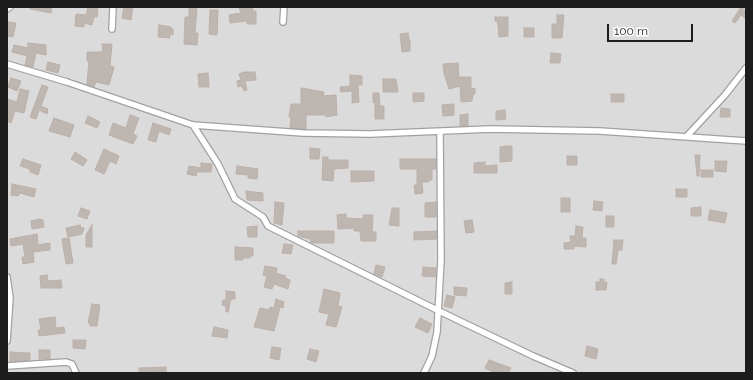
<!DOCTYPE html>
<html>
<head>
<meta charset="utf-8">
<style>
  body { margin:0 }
  #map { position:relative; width:753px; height:380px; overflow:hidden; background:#eeeae4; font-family:Raleway,sans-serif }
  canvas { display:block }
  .frame { position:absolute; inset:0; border:8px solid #1d1d1d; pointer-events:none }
  .scale { position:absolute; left:607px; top:24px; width:86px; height:18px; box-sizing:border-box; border:2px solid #1d1d1d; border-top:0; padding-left:5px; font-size:12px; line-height:14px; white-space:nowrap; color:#1d1d1d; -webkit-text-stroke:3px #fff; paint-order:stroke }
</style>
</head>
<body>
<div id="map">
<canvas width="753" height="380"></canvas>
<div class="frame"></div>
<div class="scale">100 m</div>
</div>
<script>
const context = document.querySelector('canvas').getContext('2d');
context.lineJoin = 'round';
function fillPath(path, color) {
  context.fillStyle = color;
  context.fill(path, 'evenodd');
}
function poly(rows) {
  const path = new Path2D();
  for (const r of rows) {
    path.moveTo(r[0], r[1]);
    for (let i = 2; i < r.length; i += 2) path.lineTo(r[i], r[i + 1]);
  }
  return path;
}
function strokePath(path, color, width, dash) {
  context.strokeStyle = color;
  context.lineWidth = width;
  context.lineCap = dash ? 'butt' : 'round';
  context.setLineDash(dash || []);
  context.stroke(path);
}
const residential = poly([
  [7,7,746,7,746,373,7,373]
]);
const building = poly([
  [30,7,52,7,51,13,30,9,30,7],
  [88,7,98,9,97,17,94,17,92,25,84,23,84,27,75,26,76,14,86,15,88,7],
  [124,7,133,7,131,20,122,18,124,7],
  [189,7,197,7,195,33,198,33,197,45,184,44,185,17,189,17,189,7],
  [239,7,252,7,253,11,256,11,256,24,247,24,247,21,230,23,229,15,241,13,239,7],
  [741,7,746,11,746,19,741,15,735,23,732,21,741,7],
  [210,10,218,10,217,35,209,34,210,10],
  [557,15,564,15,562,38,552,38,552,24,557,24,557,15],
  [495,17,508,17,508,36,499,37,498,24,497,21,495,21,495,17],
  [8,22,16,23,13,37,7,36,8,22],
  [159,25,171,27,171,29,173,29,173,35,170,34,170,38,158,37,159,25],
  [524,28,534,28,534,37,524,37,524,28],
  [408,33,409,40,410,40,410,51,402,52,400,34,408,33],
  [28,43,46,45,46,55,36,53,33,67,25,65,27,56,12,52,14,45,28,48,28,43],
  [102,44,112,44,110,66,114,67,109,85,96,82,94,87,87,84,89,61,87,61,87,52,103,52,102,44],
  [551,53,561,54,560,63,550,63,551,53],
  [48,62,60,65,58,73,46,70,48,62],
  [458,63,459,77,471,77,471,89,475,88,475,94,473,94,472,101,461,102,460,86,449,89,444,73,443,64,458,63],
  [244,72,255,72,256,80,245,81,247,90,244,91,242,86,238,87,237,81,241,80,239,74,244,72],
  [208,73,209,87,199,87,198,74,208,73],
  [350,75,362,76,362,85,358,85,359,102,352,103,352,91,341,92,340,87,350,86,350,75],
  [11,78,21,81,17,91,8,87,11,78],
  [383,79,396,79,398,92,383,92,383,79],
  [42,85,48,87,41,106,48,109,47,114,39,110,36,119,30,117,42,85],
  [301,88,324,92,323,96,336,95,337,115,326,117,326,115,306,115,306,129,290,128,291,117,289,117,291,104,301,104,301,88],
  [20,89,29,91,24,113,15,111,11,123,7,121,7,99,17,102,20,89],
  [373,93,379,93,380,106,384,106,384,119,375,119,375,102,373,103,373,93],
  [413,93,424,93,424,101,413,102,413,93],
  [611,94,624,94,624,102,611,102,611,94],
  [454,104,454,115,443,116,442,105,454,104],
  [721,108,730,109,730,117,720,117,721,108],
  [505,110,506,119,496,120,496,111,505,110],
  [468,114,468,126,460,126,460,115,468,114],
  [130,115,139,118,133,134,137,136,133,144,109,135,113,123,126,128,130,115],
  [88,116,100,122,97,128,85,123,88,116],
  [54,118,74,125,70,137,49,131,54,118],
  [153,123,171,129,169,135,159,131,156,142,148,140,153,123],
  [506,146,512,146,512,161,500,162,500,147,506,146],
  [310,148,320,149,319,159,310,159,310,148],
  [104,149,119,156,116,164,110,161,104,174,95,170,104,149],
  [75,152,87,160,83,166,71,159,75,152],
  [695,155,700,155,699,176,697,176,695,155],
  [567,156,577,156,577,165,567,165,567,156],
  [323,157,328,157,328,160,348,160,348,168,334,169,333,181,322,180,323,157],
  [23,159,41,165,38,175,30,172,30,169,20,166,23,159],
  [400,159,436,159,436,169,432,169,432,180,429,180,429,182,422,182,423,193,415,194,414,185,417,185,417,169,400,169,400,159],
  [715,161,727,161,726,172,715,171,715,161],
  [485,162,485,166,497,165,497,173,474,173,474,163,485,162],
  [201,163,212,164,211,172,197,172,196,176,187,174,189,166,201,168,201,163],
  [237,166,258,169,257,179,248,178,248,175,236,174,237,166],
  [701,170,713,170,713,177,701,177,701,170],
  [351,171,374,171,374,181,351,182,351,171],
  [12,184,36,189,34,197,20,193,18,196,11,195,12,184],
  [676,189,687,189,687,197,676,197,676,189],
  [246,191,263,193,263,201,247,200,246,191],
  [561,198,570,198,570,212,561,212,561,198],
  [594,201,603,202,602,211,593,210,594,201],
  [275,202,284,203,282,225,274,223,275,202],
  [436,202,436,217,425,217,425,203,436,202],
  [701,207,701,216,691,216,691,208,701,207],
  [81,208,90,211,87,219,78,216,81,208],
  [392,208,399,208,399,226,389,225,392,208],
  [710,210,727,213,725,223,708,220,710,210],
  [346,214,346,218,363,219,363,215,373,215,372,232,376,232,376,241,361,241,360,231,354,231,354,228,338,229,337,215,346,214],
  [606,216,614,216,614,227,606,227,606,216],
  [40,219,43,220,44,227,32,229,31,221,40,219],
  [472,220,474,232,466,233,464,221,472,220],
  [80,225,81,228,84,228,82,234,68,237,66,228,80,225],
  [92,225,92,247,86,247,86,235,92,225],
  [257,226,257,237,248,237,247,227,257,226],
  [576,226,583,227,582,238,586,238,586,247,574,246,574,249,564,249,564,243,571,242,570,236,575,236,576,226],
  [298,231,334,231,334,243,311,243,310,239,298,236,298,231],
  [437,231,437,239,414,240,414,232,437,231],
  [37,234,38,245,50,243,50,250,33,252,34,262,23,264,22,257,25,257,23,244,11,246,10,239,37,234],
  [69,238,73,263,66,264,62,239,69,238],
  [614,240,623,240,622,250,618,250,616,264,612,264,614,240],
  [284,244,293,245,291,254,282,253,284,244],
  [235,247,253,248,253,256,250,256,250,258,243,258,243,260,235,260,235,247],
  [376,265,385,267,382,277,374,274,376,265],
  [265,266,277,268,276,273,286,276,285,278,290,280,288,289,274,284,272,289,264,287,267,276,263,275,265,266],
  [423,267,436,268,436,277,422,276,423,267],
  [47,275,48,281,61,280,62,288,41,288,40,276,47,275],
  [600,279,604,279,604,282,607,282,606,290,596,290,596,282,600,282,600,279],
  [512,282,512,294,505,294,505,283,512,282],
  [454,287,467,288,466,296,454,295,454,287],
  [324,289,340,293,338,306,342,307,336,327,326,325,329,314,319,312,324,289],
  [226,291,235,292,235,299,231,299,228,312,226,312,226,306,222,305,223,300,226,300,226,291],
  [447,295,455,297,452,308,444,306,447,295],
  [276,299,284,302,283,308,280,307,274,331,254,327,260,308,269,310,270,307,274,308,276,299],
  [92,304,100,305,97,326,90,326,90,323,88,323,92,304],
  [55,317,56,328,64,327,65,333,39,336,38,330,41,330,39,319,55,317],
  [420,318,432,324,428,333,415,327,420,318],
  [214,327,228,330,227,338,212,336,214,327],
  [73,340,86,340,85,349,73,348,73,340],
  [587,346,598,349,596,359,585,356,587,346],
  [272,347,281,348,279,360,270,358,272,347],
  [310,349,319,351,316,362,307,359,310,349],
  [39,350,50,350,50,359,39,359,39,350],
  [10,352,30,353,30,360,10,362,10,352],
  [489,360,511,368,508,373,495,373,485,368,489,360],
  [166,367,166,373,139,373,139,368,166,367]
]);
const minor = poly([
  [7,9,10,7],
  [283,22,284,7],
  [112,29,113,7],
  [7,64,67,82,193,125,303,133,370,134,490,129,600,131,746,141],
  [193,125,218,164,235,199,263,217,268,226,439,311,533,356,573,373],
  [687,136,725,95,746,68],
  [7,277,10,298,7,341],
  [7,366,66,362,72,364,76,373],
  [424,373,432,356,437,332,441,260,440,132]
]);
fillPath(residential, '#dbdbdb');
fillPath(building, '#beb6b1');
strokePath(building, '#beb0a8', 1);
strokePath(minor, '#a1a1a1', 8);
strokePath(minor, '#fff', 5.5);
</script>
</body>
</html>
